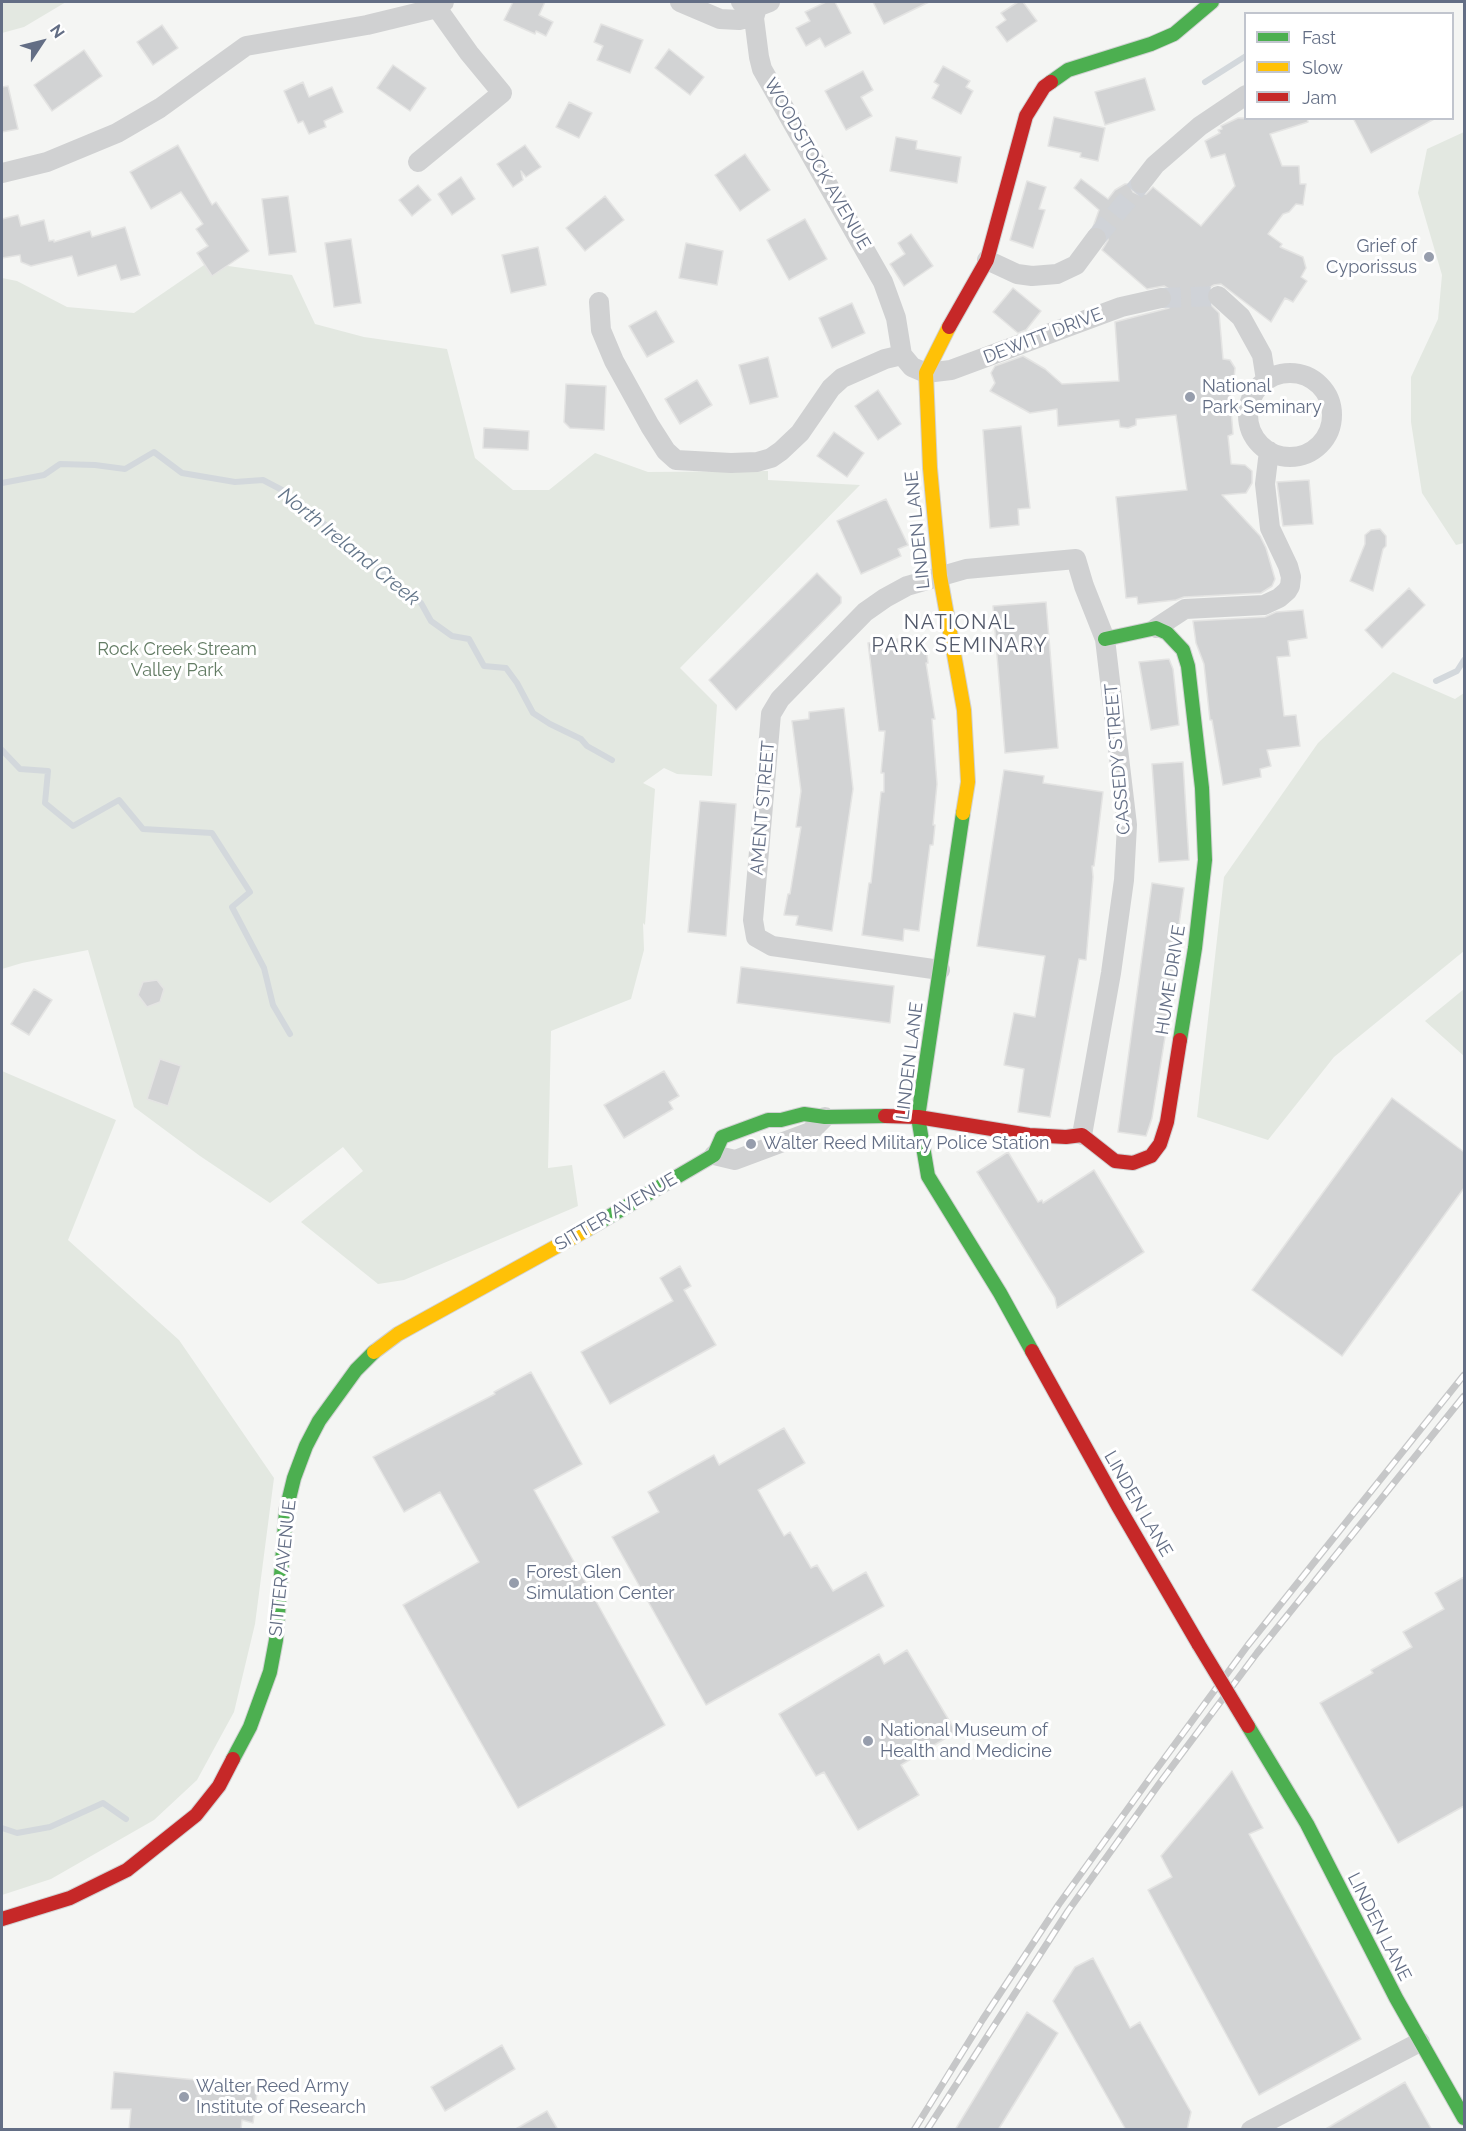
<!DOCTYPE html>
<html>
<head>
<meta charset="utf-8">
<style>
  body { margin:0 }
  #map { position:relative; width:1466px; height:2131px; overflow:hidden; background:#f4f5f3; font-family:Raleway,sans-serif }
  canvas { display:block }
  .frame { position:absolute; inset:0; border:3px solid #636e85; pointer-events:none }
  .legend { position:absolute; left:1244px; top:12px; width:210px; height:108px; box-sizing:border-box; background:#fff; border:2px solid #c1c5ce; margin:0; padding:8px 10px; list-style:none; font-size:18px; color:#636e85 }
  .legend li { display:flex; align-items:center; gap:12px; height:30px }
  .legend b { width:30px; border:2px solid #c1c5ce }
  .north { position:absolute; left:12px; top:12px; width:60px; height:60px; -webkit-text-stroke:4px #fff; paint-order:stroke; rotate:55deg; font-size:16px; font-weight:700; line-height:24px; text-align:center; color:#636e85 }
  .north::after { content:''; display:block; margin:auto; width:21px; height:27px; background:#636e85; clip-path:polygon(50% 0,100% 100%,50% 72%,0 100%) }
</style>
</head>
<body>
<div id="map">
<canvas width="1466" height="2131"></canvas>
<div class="frame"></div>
<ul class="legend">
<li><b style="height:8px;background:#4caf50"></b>Fast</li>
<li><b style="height:8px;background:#ffc107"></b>Slow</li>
<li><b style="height:8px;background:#c62828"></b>Jam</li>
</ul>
<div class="north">N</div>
</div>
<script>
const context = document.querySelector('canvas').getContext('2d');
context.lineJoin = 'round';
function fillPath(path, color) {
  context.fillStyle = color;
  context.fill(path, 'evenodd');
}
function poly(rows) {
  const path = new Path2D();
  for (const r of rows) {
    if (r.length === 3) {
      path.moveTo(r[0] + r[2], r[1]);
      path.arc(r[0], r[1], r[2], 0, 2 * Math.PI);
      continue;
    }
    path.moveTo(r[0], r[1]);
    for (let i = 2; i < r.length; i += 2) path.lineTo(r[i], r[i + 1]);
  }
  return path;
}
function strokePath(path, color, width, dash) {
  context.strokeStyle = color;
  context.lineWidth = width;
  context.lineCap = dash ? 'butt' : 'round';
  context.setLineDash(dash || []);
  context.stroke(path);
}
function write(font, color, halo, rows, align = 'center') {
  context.font = font + ' Raleway,sans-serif';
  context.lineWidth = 6;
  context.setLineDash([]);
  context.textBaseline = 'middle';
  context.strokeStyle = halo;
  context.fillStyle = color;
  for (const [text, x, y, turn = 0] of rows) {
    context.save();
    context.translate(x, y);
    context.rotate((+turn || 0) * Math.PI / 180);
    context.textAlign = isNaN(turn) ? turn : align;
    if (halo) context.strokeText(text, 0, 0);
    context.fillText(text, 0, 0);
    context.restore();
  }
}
const green = poly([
  [2,2,66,2,24,27,2,33],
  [1464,132,1464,543,1456,545,1422,493,1411,422,1411,377,1438,319,1442,275,1418,193,1427,149],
  [207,263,292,275,315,324,364,337,447,349,475,458,513,490,549,490,595,453,648,472,768,471,768,480,860,485,680,668,717,705,712,776,677,774,664,768,643,783,655,789,645,925,643,923,644,950,631,999,551,1031,548,1168,572,1165,578,1206,404,1280,378,1284,301,1222,363,1171,343,1147,270,1203,200,1156,134,1107,88,950,22,963,2,969,2,278,17,281,67,307,134,313],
  [1393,672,1455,699,1464,693,1464,951,1334,1057,1268,1140,1197,1117,1224,877,1318,743],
  [1464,989,1464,1056,1425,1021],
  [2,1071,116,1120,68,1240,179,1340,274,1478,255,1624,234,1712,197,1780,154,1820,51,1879,2,1895]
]);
const stream = poly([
  [1205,82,1246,56],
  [2,483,44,475,60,464,95,465,125,469,154,452,182,473,235,482,263,480,284,491,421,603,431,621,452,636,469,639,484,666,506,668,517,683,533,713,550,724,581,739,587,746,612,760],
  [1436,681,1457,671,1464,660],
  [2,750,20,769,48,771,45,803,73,826,119,800,143,829,212,833,250,892,232,907,264,968,273,1005,290,1034],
  [2,1828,17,1833,50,1827,103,1803,126,1819]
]);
const building = poly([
  [513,2,545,2,539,15,553,22,546,36,536,31,535,34,504,20,513,2],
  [826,2,835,2,851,33,825,47,820,38,806,46,796,28,810,21,805,12,826,2],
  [873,2,929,2,884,24,873,2],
  [1018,2,1023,2,1037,21,1007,42,996,27,1006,20,1001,13,1018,2],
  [601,24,643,40,630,73,597,60,603,46,594,42,601,24],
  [162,25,178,48,153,65,137,42,162,25],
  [669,49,704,77,690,95,655,68,669,49],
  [84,50,102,76,52,111,34,85,84,50],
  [393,65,426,88,410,111,377,88,393,65],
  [943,66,970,81,966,87,973,91,961,114,932,98,939,85,934,82,943,66],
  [863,71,873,90,861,97,872,116,846,130,825,91,863,71],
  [1145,78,1155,110,1105,125,1095,92,1145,78],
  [303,82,309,97,332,87,343,112,324,121,326,127,309,134,303,121,298,123,284,91,303,82],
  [8,86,18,129,2,132,2,87,8,86],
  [569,102,592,113,579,138,556,127,569,102],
  [1054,117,1105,128,1098,161,1080,157,1081,153,1048,146,1054,117],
  [1238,118,1307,118,1308,122,1270,134,1282,166,1299,166,1300,184,1306,184,1303,205,1296,204,1289,212,1283,214,1268,234,1282,244,1280,247,1303,257,1306,268,1301,277,1307,281,1293,302,1285,298,1271,322,1221,284,1214,285,1209,288,1206,294,1210,304,1219,313,1223,359,1230,360,1235,368,1234,379,1229,385,1233,434,1228,436,1231,464,1245,465,1252,471,1252,483,1246,493,1222,495,1260,536,1266,548,1275,579,1272,586,1261,593,1184,597,1176,600,1138,604,1137,597,1126,598,1116,497,1187,490,1176,415,1136,419,1136,425,1128,428,1120,427,1119,420,1058,426,1057,409,1030,413,990,391,995,383,991,373,995,366,1023,356,1045,369,1062,384,1119,381,1115,322,1169,308,1173,301,1173,295,1169,289,1164,286,1147,289,1102,250,1108,240,1107,234,1103,228,1093,227,1099,210,1074,188,1081,179,1108,199,1115,190,1125,184,1129,184,1133,192,1140,195,1146,194,1153,187,1201,226,1235,186,1225,154,1211,158,1205,141,1220,133,1218,130,1222,129,1221,126,1238,118],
  [1353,118,1436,118,1371,153,1353,118],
  [896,137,917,141,916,149,961,157,957,183,890,171,896,137],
  [178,145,212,205,216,202,249,251,212,276,197,253,208,246,196,229,203,224,181,192,151,209,130,172,178,145],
  [525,145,541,167,526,177,521,171,523,180,513,187,497,164,525,145],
  [745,154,770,190,740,211,715,175,745,154],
  [461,177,475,199,452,215,438,194,461,177],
  [1027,181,1046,187,1039,209,1045,210,1033,248,1010,240,1027,181],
  [418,185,431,200,412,216,399,200,418,185],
  [288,196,296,252,269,255,262,199,288,196],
  [605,196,624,220,585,251,566,228,605,196],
  [18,215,21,226,44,220,49,241,54,240,54,242,90,231,92,237,125,227,140,275,121,280,116,265,78,276,72,256,31,266,21,262,20,255,2,258,2,219,18,215],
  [805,219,827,259,789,280,767,240,805,219],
  [911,234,933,266,904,286,890,264,905,254,898,243,911,234],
  [351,239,361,303,334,307,325,243,351,239],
  [686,243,723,251,717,285,679,278,686,243],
  [538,247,546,285,511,293,502,255,538,247],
  [1013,288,1041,311,1026,330,1018,333,993,312,1013,288],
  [852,303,865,333,832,348,819,318,852,303],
  [656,311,674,342,647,357,629,326,656,311],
  [768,357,778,397,750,404,739,365,768,357],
  [697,380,712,405,680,424,665,399,697,380],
  [566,384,606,386,604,430,570,428,564,422,566,384],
  [878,390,901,424,878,440,855,406,878,390],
  [1021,426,1030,508,1018,509,1019,525,990,528,983,430,1021,426],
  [484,428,529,431,528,450,483,448,484,428],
  [834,432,864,453,847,477,817,456,834,432],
  [1309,480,1313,524,1283,526,1277,482,1309,480],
  [886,499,908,545,898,549,901,556,861,574,837,521,886,499],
  [1380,529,1386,536,1386,546,1383,549,1373,591,1350,581,1365,544,1365,535,1371,530,1380,529],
  [817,573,841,597,841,603,736,710,709,680,817,573],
  [1409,588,1425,605,1382,648,1365,630,1409,588],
  [1046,602,1058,748,1005,753,993,606,1046,602],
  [1303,610,1307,638,1288,641,1290,656,1277,657,1284,716,1296,715,1300,746,1267,750,1271,766,1260,769,1261,777,1223,785,1212,720,1210,720,1204,664,1196,643,1193,621,1265,617,1276,612,1303,610],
  [910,637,912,649,926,647,928,663,926,663,935,719,932,719,937,784,933,825,935,825,933,845,930,845,919,931,904,929,903,941,862,935,869,883,871,883,881,792,884,792,884,773,881,773,885,731,879,731,868,643,886,640,895,648,891,640,910,637],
  [1169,659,1173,669,1179,725,1151,730,1139,662,1169,659],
  [844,708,853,789,832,931,796,925,798,916,784,915,788,894,790,894,801,827,796,827,801,791,792,721,809,719,809,712,844,708],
  [1183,762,1189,860,1159,862,1152,764,1183,762],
  [1004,770,1044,776,1043,783,1103,792,1094,866,1092,866,1093,877,1086,960,1079,959,1050,1117,1018,1112,1024,1069,1004,1065,1014,1013,1035,1017,1045,956,977,946,1004,770],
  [700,801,736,804,726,936,688,932,700,801],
  [1152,883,1184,888,1178,932,1180,933,1178,956,1152,1118,1146,1136,1118,1132,1152,883],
  [741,967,894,986,890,1023,737,1003,741,967],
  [157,980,164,989,160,1002,147,1007,138,995,143,982,157,980],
  [34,989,52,1000,29,1035,11,1024,34,989],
  [160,1059,181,1066,168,1106,147,1099,160,1059],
  [664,1071,679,1096,669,1102,673,1109,624,1138,604,1105,664,1071],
  [1392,1098,1464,1152,1464,1188,1342,1356,1252,1290,1392,1098],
  [1008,1152,1038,1202,1042,1200,1043,1203,1094,1170,1144,1252,1057,1308,1055,1298,977,1172,1008,1152],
  [680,1266,691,1286,684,1290,716,1345,610,1404,581,1352,673,1301,660,1278,680,1266],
  [531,1372,582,1464,534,1490,665,1725,518,1808,403,1605,479,1562,440,1492,404,1512,373,1457,495,1394,494,1392,531,1372],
  [784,1428,805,1463,758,1490,784,1536,790,1532,811,1568,817,1565,833,1591,866,1572,884,1606,706,1705,612,1537,659,1512,648,1492,714,1455,719,1465,784,1428],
  [1464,1577,1464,1806,1398,1843,1320,1703,1373,1673,1371,1670,1412,1647,1403,1632,1444,1609,1435,1593,1464,1577],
  [907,1650,956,1732,901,1765,919,1795,858,1830,824,1772,816,1776,779,1714,879,1654,884,1664,907,1650],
  [1232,1771,1263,1828,1249,1834,1361,2039,1259,2095,1148,1890,1172,1877,1161,1856,1232,1771],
  [1093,1958,1130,2028,1140,2022,1191,2112,1187,2130,1126,2130,1053,2001,1075,1967,1093,1958],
  [1027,2012,1058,2033,998,2130,955,2130,1027,2012],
  [502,2045,515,2069,445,2111,431,2087,502,2045],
  [114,2072,258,2086,253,2123,242,2120,241,2130,129,2130,131,2109,111,2109,114,2072],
  [1405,2082,1432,2130,1324,2130,1366,2105,1405,2082],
  [547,2111,558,2130,514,2130,547,2111]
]);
const streetTunnel = poly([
  [1096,238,1141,183],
  [1161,298,1218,296]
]);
const street = poly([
  [680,2,720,19,739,20,754,16],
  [741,2,750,6,757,7,770,2],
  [757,7,754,18,759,57,762,69,883,282,896,318,902,355,912,367,926,373,951,370,1121,307,1161,298],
  [418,162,502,93,469,53,437,8],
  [2,173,47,162,117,133,160,108,246,46,367,25,437,8,444,2],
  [1141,183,1155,165,1200,126,1246,95],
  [987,260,1017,274,1032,276,1057,274,1076,265,1096,238],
  [1218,296,1241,317,1262,355,1266,380],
  [599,302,601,330,614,361,650,426,666,451,676,460,731,463,757,462,771,458,781,451,800,433,831,388,842,378,885,359,902,355],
  [1290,415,42],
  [1156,628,1185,609,1264,605,1279,598,1287,591,1290,586,1291,577,1288,566,1270,528,1265,484,1269,451],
  [940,970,772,946,756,937,753,920,771,714,780,699,865,612,885,598,907,586,966,569,1076,559,1084,586,1105,639,1127,825,1124,880,1111,973,1082,1135],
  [714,1155,735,1160,810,1132,825,1117],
  [1251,2130,1420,2042]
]);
const fast = poly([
  [1051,82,1068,70,1151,44,1174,34,1212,2],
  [1105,639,1156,628,1167,633,1183,650,1188,666,1202,788,1205,860,1195,948,1180,1040],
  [963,813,918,1117,928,1176,1000,1293,1032,1351],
  [588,1229,714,1155,722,1137,768,1120,781,1120,804,1114,825,1117,885,1116],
  [1248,1726,1307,1824,1396,1998,1464,2118],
  [233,1759,250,1727,270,1672,276,1640,286,1511,294,1478,306,1446,319,1421,356,1370,374,1352]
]);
const slow = poly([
  [949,327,926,373,930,468,940,576,964,710,968,782,963,813],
  [374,1352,398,1334,588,1229]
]);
const jam = poly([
  [949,327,987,260,1026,116,1044,87,1051,82],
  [885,1116,918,1117,1029,1135,1066,1137,1082,1135,1115,1161,1133,1163,1151,1156,1160,1144,1167,1122,1180,1040],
  [1032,1351,1118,1506,1199,1645],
  [2,1919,70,1898,127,1870,196,1815,219,1786,233,1759]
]);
const rail = poly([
  [914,2130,983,2019,1059,1904,1150,1778,1248,1645,1464,1375],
  [927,2130,1068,1911,1159,1784,1257,1653,1464,1396]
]);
const jamBridge = poly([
  [1199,1645,1248,1726]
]);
const markers = [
  [1429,257,6,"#969dac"],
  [1190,397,6,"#969dac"],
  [751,1144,6,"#969dac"],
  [514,1583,6,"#969dac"],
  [868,1741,6,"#969dac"],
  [184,2097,6,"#969dac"]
];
const streetNames = [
  ["WOODSTOCK AVENUE",817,164,60],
  ["DEWITT DRIVE",1043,336,-21],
  ["LINDEN LANE",918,530,-96],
  ["CASSEDY STREET",1118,759,-95],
  ["AMENT STREET",763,808,-85],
  ["HUME DRIVE",1171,980,-81],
  ["LINDEN LANE",910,1061,-83],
  ["SITTER AVENUE",616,1212,-30],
  ["LINDEN LANE",1138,1504,60],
  ["SITTER AVENUE",283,1568,-84],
  ["LINDEN LANE",1379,1927,63]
];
const poiNames = [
  ["Grief of",1417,247,"right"],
  ["Cyporissus",1417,268,"right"],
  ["National",1202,387],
  ["Park Seminary",1202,408],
  ["Walter Reed Military Police Station",763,1144],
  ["Forest Glen",526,1573],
  ["Simulation Center",526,1594],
  ["National Museum of",880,1731],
  ["Health and Medicine",880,1752],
  ["Walter Reed Army",196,2087],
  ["Institute of Research",196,2108]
];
const parkNames = [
  ["Rock Creek Stream",177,650],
  ["Valley Park",177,671]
];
const waterNames = [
  ["North Ireland Creek",349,547,39]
];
const neighbourhoodNames = [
  ["NATIONAL",960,623],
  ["PARK SEMINARY",960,646]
];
fillPath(green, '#e3e8e1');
strokePath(stream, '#d3d8dc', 6);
fillPath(building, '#d2d3d4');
strokePath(building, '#e4e4e3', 1.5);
strokePath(streetTunnel, '#d0d3d8', 20, [20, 10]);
strokePath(fast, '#d1d2d3', 16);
strokePath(slow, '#d1d2d3', 16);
strokePath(jam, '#d1d2d3', 16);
strokePath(street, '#d0d1d2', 20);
strokePath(fast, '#4caf50', 14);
strokePath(slow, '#ffc107', 14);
strokePath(jam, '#c62828', 14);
strokePath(rail, '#c6c7c8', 7);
strokePath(rail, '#fff', 4.5, [14]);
strokePath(jamBridge, '#d1d2d3', 16, []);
strokePath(jamBridge, '#c62828', 14);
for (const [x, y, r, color] of markers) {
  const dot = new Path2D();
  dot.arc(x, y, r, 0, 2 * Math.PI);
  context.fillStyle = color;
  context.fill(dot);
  strokePath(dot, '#fff', 2);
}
write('18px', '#636e85', '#fff', streetNames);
write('18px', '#636e85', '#fff', poiNames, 'left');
write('18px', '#637c64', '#fff', parkNames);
write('italic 20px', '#637589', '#fff', waterNames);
context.letterSpacing = '1.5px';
write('20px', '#52596a', '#fff', neighbourhoodNames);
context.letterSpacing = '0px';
</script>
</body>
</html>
